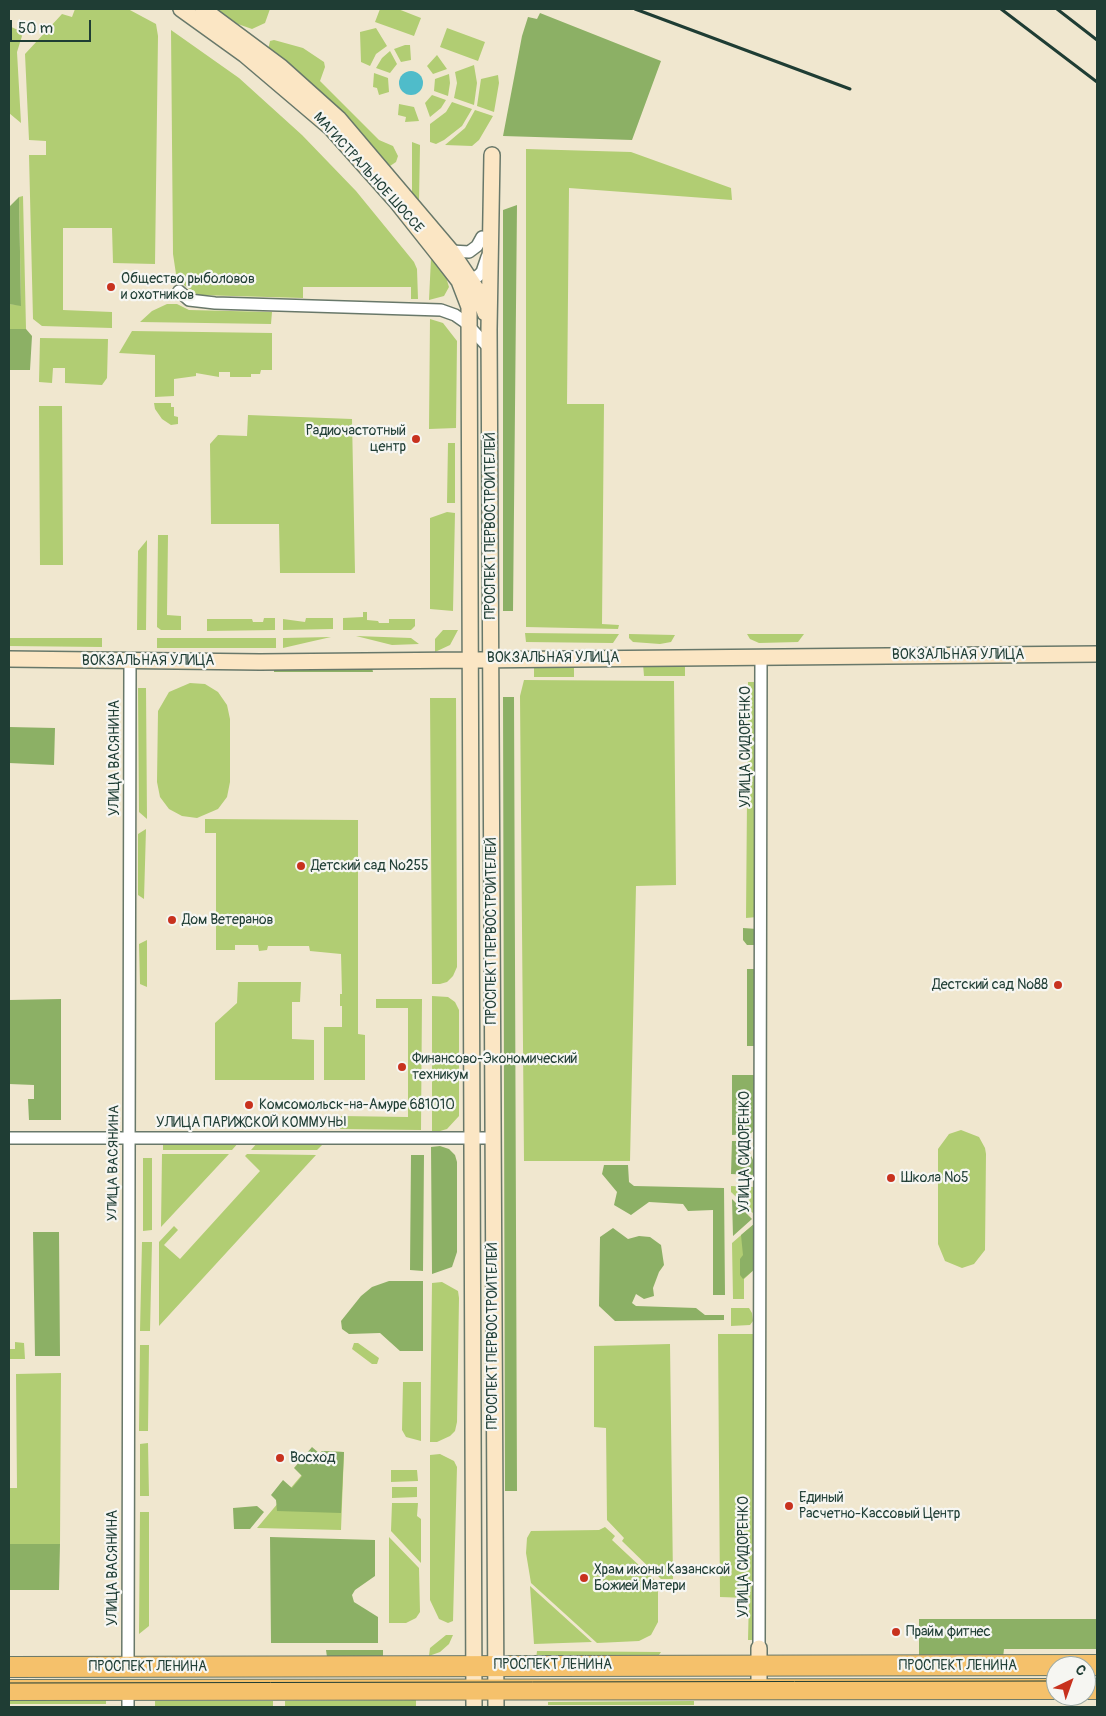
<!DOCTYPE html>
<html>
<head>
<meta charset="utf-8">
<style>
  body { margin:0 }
  #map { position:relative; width:1106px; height:1716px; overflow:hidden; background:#f0e7cf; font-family:Pangolin,sans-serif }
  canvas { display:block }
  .frame { position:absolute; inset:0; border:10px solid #1f3d34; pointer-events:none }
  .north { position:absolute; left:1046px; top:1656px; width:50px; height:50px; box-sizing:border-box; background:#f6f6f2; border:1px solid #a0aca6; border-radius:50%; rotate:42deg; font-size:14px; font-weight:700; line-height:20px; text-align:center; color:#1f3d34 }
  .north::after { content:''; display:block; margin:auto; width:18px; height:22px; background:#c8321e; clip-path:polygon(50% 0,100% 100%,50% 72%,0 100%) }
  .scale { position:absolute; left:10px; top:20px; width:81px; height:22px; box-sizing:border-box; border:2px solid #1f3d34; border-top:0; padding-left:6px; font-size:15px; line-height:18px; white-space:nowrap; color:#1f3d34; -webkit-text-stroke:4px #f6f6f2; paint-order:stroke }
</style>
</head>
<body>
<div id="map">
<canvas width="1106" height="1716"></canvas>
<div class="frame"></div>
<div class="north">С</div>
<div class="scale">50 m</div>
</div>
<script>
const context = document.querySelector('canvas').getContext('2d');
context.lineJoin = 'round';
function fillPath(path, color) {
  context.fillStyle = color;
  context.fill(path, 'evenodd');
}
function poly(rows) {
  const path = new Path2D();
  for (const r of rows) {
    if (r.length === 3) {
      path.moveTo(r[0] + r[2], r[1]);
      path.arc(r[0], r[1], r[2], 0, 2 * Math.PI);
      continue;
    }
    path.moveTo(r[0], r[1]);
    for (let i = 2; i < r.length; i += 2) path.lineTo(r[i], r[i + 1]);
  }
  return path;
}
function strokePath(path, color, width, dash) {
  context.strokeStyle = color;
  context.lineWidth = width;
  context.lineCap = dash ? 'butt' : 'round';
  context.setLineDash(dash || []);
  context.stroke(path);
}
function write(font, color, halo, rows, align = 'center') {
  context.font = font + ' Pangolin,sans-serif';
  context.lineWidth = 4.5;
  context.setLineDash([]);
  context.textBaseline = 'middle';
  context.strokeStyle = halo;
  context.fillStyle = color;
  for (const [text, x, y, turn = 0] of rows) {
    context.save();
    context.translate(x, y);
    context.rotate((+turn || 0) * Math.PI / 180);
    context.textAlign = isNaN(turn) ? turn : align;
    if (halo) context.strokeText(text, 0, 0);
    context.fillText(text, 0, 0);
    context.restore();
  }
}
const green = poly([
  [75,9,128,9,156,24,158,36,155,264,113,263,112,228,63,228,63,310,112,312,112,328,42,326,33,319,29,155,46,155,46,141,29,140,25,54,62,14,72,17],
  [212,9,270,9,265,23,252,29,232,22],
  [380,9,398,9,421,18,414,36,375,22],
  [9,26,18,30,22,36,17,52,21,123,9,113],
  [376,28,387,46,376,54,370,66,361,62,360,32],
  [447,28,485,42,478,61,440,47],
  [171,30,239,78,302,135,356,191,414,262,417,269,418,299,411,299,411,287,303,287,303,298,198,295,185,286,176,274,173,254],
  [274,40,303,48,324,62,325,67,320,81,379,140,393,146,398,156,396,162,390,166,342,115,268,50,270,41],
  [405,45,410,45,411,60,401,62,394,49],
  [390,51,397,64,390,73,376,68,382,58],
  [437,55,447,69,433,74,427,66],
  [474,65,477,83,474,105,454,98,457,83,455,72],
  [374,73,388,78,389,92,379,95,377,88,373,87],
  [449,74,450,83,448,96,434,91,435,79],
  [498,75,499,83,494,112,477,106,481,79],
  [432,95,446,100,441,108,430,117,425,103],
  [452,102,472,109,462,126,444,140,436,144,430,142,430,124,446,112],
  [399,104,414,107,419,121,405,122,406,117,398,115],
  [475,110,493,116,479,140,472,146,445,145,465,128],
  [412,142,420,145,419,202,412,195],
  [526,149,631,152,731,188,732,200,569,188,567,404,604,404,602,624,619,625,618,629,526,627],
  [23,196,26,329,9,329,9,304,21,305,19,197],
  [431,258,446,277,449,287,444,296,429,300],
  [167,304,177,304,189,310,272,312,271,324,140,322,152,311],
  [430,319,443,323,457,341,456,428,429,429],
  [132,331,272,333,272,370,261,370,260,374,251,374,251,377,230,377,230,372,219,372,219,377,196,373,196,376,174,379,174,396,155,397,155,355,119,353],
  [40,338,108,339,107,378,102,385,65,383,65,368,53,368,52,383,39,382],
  [154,403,171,403,171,407,174,407,174,416,178,417,178,424,171,425,162,419,155,409],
  [39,406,62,406,63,565,40,565],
  [248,415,352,419,355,573,280,573,279,524,211,524,210,444,218,435,247,436],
  [448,443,455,443,455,503,447,503],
  [447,512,455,513,453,611,430,609,430,518],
  [158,535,168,535,167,615,181,616,181,630,161,630,157,627],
  [147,540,146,630,137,630,138,551],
  [363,612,367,612,367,620,378,621,379,623,389,623,389,619,415,619,415,626,411,630,343,630,343,618,363,617],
  [264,618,275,618,275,630,207,631,207,619,252,619,253,622,263,622],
  [306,618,333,618,333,629,283,630,283,619,305,622],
  [443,630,458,630,450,645,435,652,435,639],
  [525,633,619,634,613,643,526,642],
  [629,634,675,635,671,642,660,644,633,642,629,638],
  [747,634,804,634,798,642,759,643,750,639],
  [356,636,411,638,419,644,392,645],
  [331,637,309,642,283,648,283,638],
  [9,638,102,638,102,647,9,646],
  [157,638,276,638,276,648,157,648],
  [643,664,685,665,685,676,644,676],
  [534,667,574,667,574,677,534,677],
  [524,680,674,681,676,885,636,886,630,1161,524,1161,520,696],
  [748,682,758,682,757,917,746,918],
  [190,683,205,684,218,692,227,705,230,719,230,782,227,797,218,809,197,818,182,816,169,809,160,797,157,782,158,711,169,692],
  [138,688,146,688,147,819,139,812],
  [430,698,456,698,457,967,453,976,447,982,440,984,432,984],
  [205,819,358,820,358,1034,365,1035,365,1080,324,1080,324,1027,342,1027,342,1006,340,1006,340,994,342,994,341,954,310,951,309,946,268,946,267,950,259,951,258,945,235,945,235,950,216,950,216,833,205,833],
  [146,829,144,899,138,895,138,834],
  [147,940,147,987,140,984,139,944],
  [238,982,301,982,300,1002,292,1002,292,1039,314,1040,314,1080,215,1080,215,1023,237,1003],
  [432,996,448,997,455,1002,459,1010,459,1116,447,1129,440,1131,432,1131],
  [376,999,422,999,421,1130,340,1129,341,1116,408,1117,408,1008,376,1008],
  [961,1130,979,1137,985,1148,986,1154,985,1250,974,1264,962,1268,945,1261,938,1244,938,1149,949,1134],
  [163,1142,239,1142,232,1150,163,1150],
  [258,1142,323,1144,317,1150,251,1150],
  [162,1154,229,1154,161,1227],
  [247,1154,316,1155,159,1326,159,1242,174,1226,178,1230,164,1245,180,1259,260,1171,245,1156],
  [143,1158,152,1158,152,1230,143,1231],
  [731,1186,756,1187,756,1216,731,1192],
  [754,1224,756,1268,744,1279,744,1299,733,1299,732,1243],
  [142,1242,152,1242,150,1331,140,1331],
  [442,1282,458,1291,459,1298,457,1422,455,1431,450,1436,437,1442,430,1442,432,1283],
  [731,1308,749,1308,752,1313,753,1321,750,1325,731,1326],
  [718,1334,754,1334,753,1640,748,1640,749,1598,720,1597],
  [15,1342,24,1343,25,1359,9,1359,9,1349,15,1349],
  [354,1343,358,1343,379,1358,377,1364,372,1364,352,1349],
  [670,1344,673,1579,661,1579,622,1541,624,1538,607,1520,606,1428,594,1427,594,1346],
  [140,1345,149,1345,148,1431,139,1431],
  [61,1373,60,1544,9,1544,9,1488,17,1488,16,1374],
  [403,1382,421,1382,421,1441,406,1437,402,1430],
  [148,1443,149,1496,140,1496,140,1444],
  [322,1451,344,1452,341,1530,257,1528],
  [440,1454,454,1461,457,1467,453,1621,448,1623,439,1619,430,1600,430,1455],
  [391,1470,417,1470,418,1481,391,1482],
  [392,1487,417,1487,417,1497,392,1498],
  [392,1503,418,1503,417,1516,421,1519,421,1563,391,1531],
  [140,1512,149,1512,149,1626,139,1634],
  [605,1527,615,1536,612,1540,658,1583,658,1622,651,1635,639,1641,597,1643,531,1583,526,1553,527,1538,531,1531,599,1530],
  [389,1537,419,1568,420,1612,416,1618,406,1623,389,1623],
  [530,1586,592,1642,534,1644],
  [446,1635,453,1635,449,1644,440,1652,429,1656,430,1648],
  [537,1651,661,1652,657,1658,536,1659],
  [106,1697,106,1704,9,1704,9,1698],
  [416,1700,416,1707,285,1707,285,1701],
  [155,1701,273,1701,273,1707,155,1707],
  [694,1701,694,1705,548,1705,548,1702]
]);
const forest = poly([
  [540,13,661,61,632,140,503,136,522,36,528,17,537,19],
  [19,197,21,306,9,304,9,207],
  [517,205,513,611,503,611,503,210],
  [9,329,26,329,32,336,30,370,9,370],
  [274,667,372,667,373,672,274,672],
  [503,697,514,697,517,1491,505,1491],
  [9,727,55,728,54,765,9,763],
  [743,928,757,929,757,945,747,945,743,940],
  [747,969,757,969,756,1046,747,1046],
  [61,999,61,1120,29,1120,28,1099,34,1099,34,1085,9,1084,9,1000],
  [732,1075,755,1075,756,1129,750,1134,732,1135],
  [732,1141,740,1141,750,1153,756,1167,756,1175,731,1174],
  [440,1146,449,1149,455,1155,457,1162,457,1252,452,1267,432,1274,431,1147],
  [411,1155,424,1155,423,1271,410,1270],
  [604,1165,628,1165,629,1182,634,1186,724,1188,725,1295,713,1295,713,1210,688,1211,683,1204,649,1202,631,1215,614,1205,617,1192,602,1174],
  [732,1199,752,1219,733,1236],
  [754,1224,756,1224,756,1268,743,1279,740,1275,740,1259,743,1255,741,1235],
  [613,1228,628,1239,639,1236,650,1237,661,1245,664,1265,659,1272,653,1288,654,1296,644,1299,636,1294,632,1303,636,1306,696,1308,705,1315,724,1315,724,1320,615,1321,599,1306,600,1237],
  [33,1232,59,1232,60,1356,35,1356],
  [389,1281,423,1281,423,1351,400,1351,380,1333,349,1334,342,1329,341,1321,361,1296,372,1287],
  [312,1447,320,1454,322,1451,344,1452,341,1513,277,1511,276,1500,271,1495,283,1480,292,1488,302,1476,294,1468],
  [257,1506,264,1512,250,1529,234,1529,233,1508],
  [270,1537,375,1540,375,1576,355,1590,352,1595,354,1602,378,1617,378,1643,271,1643],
  [9,1544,60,1544,59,1590,9,1590],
  [919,1619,1097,1619,1097,1649,1004,1649,1003,1658,919,1658],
  [326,1650,383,1650,383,1657,327,1657]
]);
const water = poly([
  [411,83,12]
]);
const street = poly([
  [451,251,469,252,477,246,482,237],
  [464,275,470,278,478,276,482,272,487,257],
  [179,291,189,300,215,303,441,310,455,315,465,322,489,348],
  [9,1138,493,1138],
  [759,1648,761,656],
  [128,1667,130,660],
  [128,1707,128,1690]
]);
const secondary = poly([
  [181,9,245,55,331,128,396,201,442,259,459,281,469,307,474,1707],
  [203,9,281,67,339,119,451,251,479,293,485,313],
  [492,155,489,329,496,1707],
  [9,659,260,662,1097,654],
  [759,1689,759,1648]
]);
const highway = poly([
  [9,1667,1097,1665],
  [1086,1689,1097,1689],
  [9,1690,1056,1689]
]);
const tram = poly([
  [1086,1681,1097,1681],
  [9,1683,1056,1681]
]);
const rail = poly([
  [635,9,850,89],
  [1001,9,1097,82],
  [1057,9,1097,40]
]);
const markers = [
  [111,287,5,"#c8321e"],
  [416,439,5,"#c8321e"],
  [301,866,5,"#c8321e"],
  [172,920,5,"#c8321e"],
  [1058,985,5,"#c8321e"],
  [402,1067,5,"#c8321e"],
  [249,1105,5,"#c8321e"],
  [891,1178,5,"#c8321e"],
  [280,1458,5,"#c8321e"],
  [789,1506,5,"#c8321e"],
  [584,1578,5,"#c8321e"],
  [896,1632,5,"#c8321e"]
];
const streetNames = [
  ["МАГИСТРАЛЬНОЕ ШОССЕ",368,173,48],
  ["ПРОСПЕКТ ПЕРВОСТРОИТЕЛЕЙ",491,526,-90],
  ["ВОКЗАЛЬНАЯ УЛИЦА",958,655],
  ["ВОКЗАЛЬНАЯ УЛИЦА",553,658],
  ["ВОКЗАЛЬНАЯ УЛИЦА",148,661],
  ["УЛИЦА СИДОРЕНКО",746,747,-90],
  ["УЛИЦА ВАСЯНИНА",115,758,-90],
  ["ПРОСПЕКТ ПЕРВОСТРОИТЕЛЕЙ",492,931,-90],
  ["УЛИЦА ПАРИЖСКОЙ КОММУНЫ",251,1123],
  ["УЛИЦА СИДОРЕНКО",745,1152,-90],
  ["УЛИЦА ВАСЯНИНА",114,1163,-89],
  ["ПРОСПЕКТ ПЕРВОСТРОИТЕЛЕЙ",493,1336,-90],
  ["УЛИЦА СИДОРЕНКО",744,1557,-90],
  ["УЛИЦА ВАСЯНИНА",113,1568,-90],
  ["ПРОСПЕКТ ЛЕНИНА",553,1665],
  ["ПРОСПЕКТ ЛЕНИНА",958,1666],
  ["ПРОСПЕКТ ЛЕНИНА",148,1667]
];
const poiNames = [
  ["Общество рыболовов",121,279],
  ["и охотников",121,295],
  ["Радиочастотный",406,431,"right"],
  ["центр",406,447,"right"],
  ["Детский сад №255",311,866],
  ["Дом Ветеранов",182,920],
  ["Дестский сад №88",1048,985,"right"],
  ["Финансово-Экономический",412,1059],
  ["техникум",412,1075],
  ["Комсомольск-на-Амуре 681010",259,1105],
  ["Школа №5",901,1178],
  ["Восход",290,1458],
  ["Единый",799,1498],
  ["Расчетно-Кассовый Центр",799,1514],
  ["Храм иконы Казанской",594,1570],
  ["Божией Матери",594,1586],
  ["Прайм фитнес",906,1632]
];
fillPath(green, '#b1cd73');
fillPath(forest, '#8cb065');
fillPath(water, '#4fbcca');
strokePath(street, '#68786a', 14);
strokePath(secondary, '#68786a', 18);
strokePath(highway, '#68786a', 22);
strokePath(street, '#fff', 11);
strokePath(secondary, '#fbe6c4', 15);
strokePath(highway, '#f5c16b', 20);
strokePath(tram, '#1f3d34', 1);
strokePath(rail, '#1f3d34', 3);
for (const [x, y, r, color] of markers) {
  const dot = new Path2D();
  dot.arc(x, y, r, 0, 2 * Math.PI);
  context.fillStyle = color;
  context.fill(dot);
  strokePath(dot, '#f6f6f2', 2);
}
write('14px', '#1f3d34', '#f6f6f2', streetNames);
write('14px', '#1f3d34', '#f6f6f2', poiNames, 'left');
</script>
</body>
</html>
